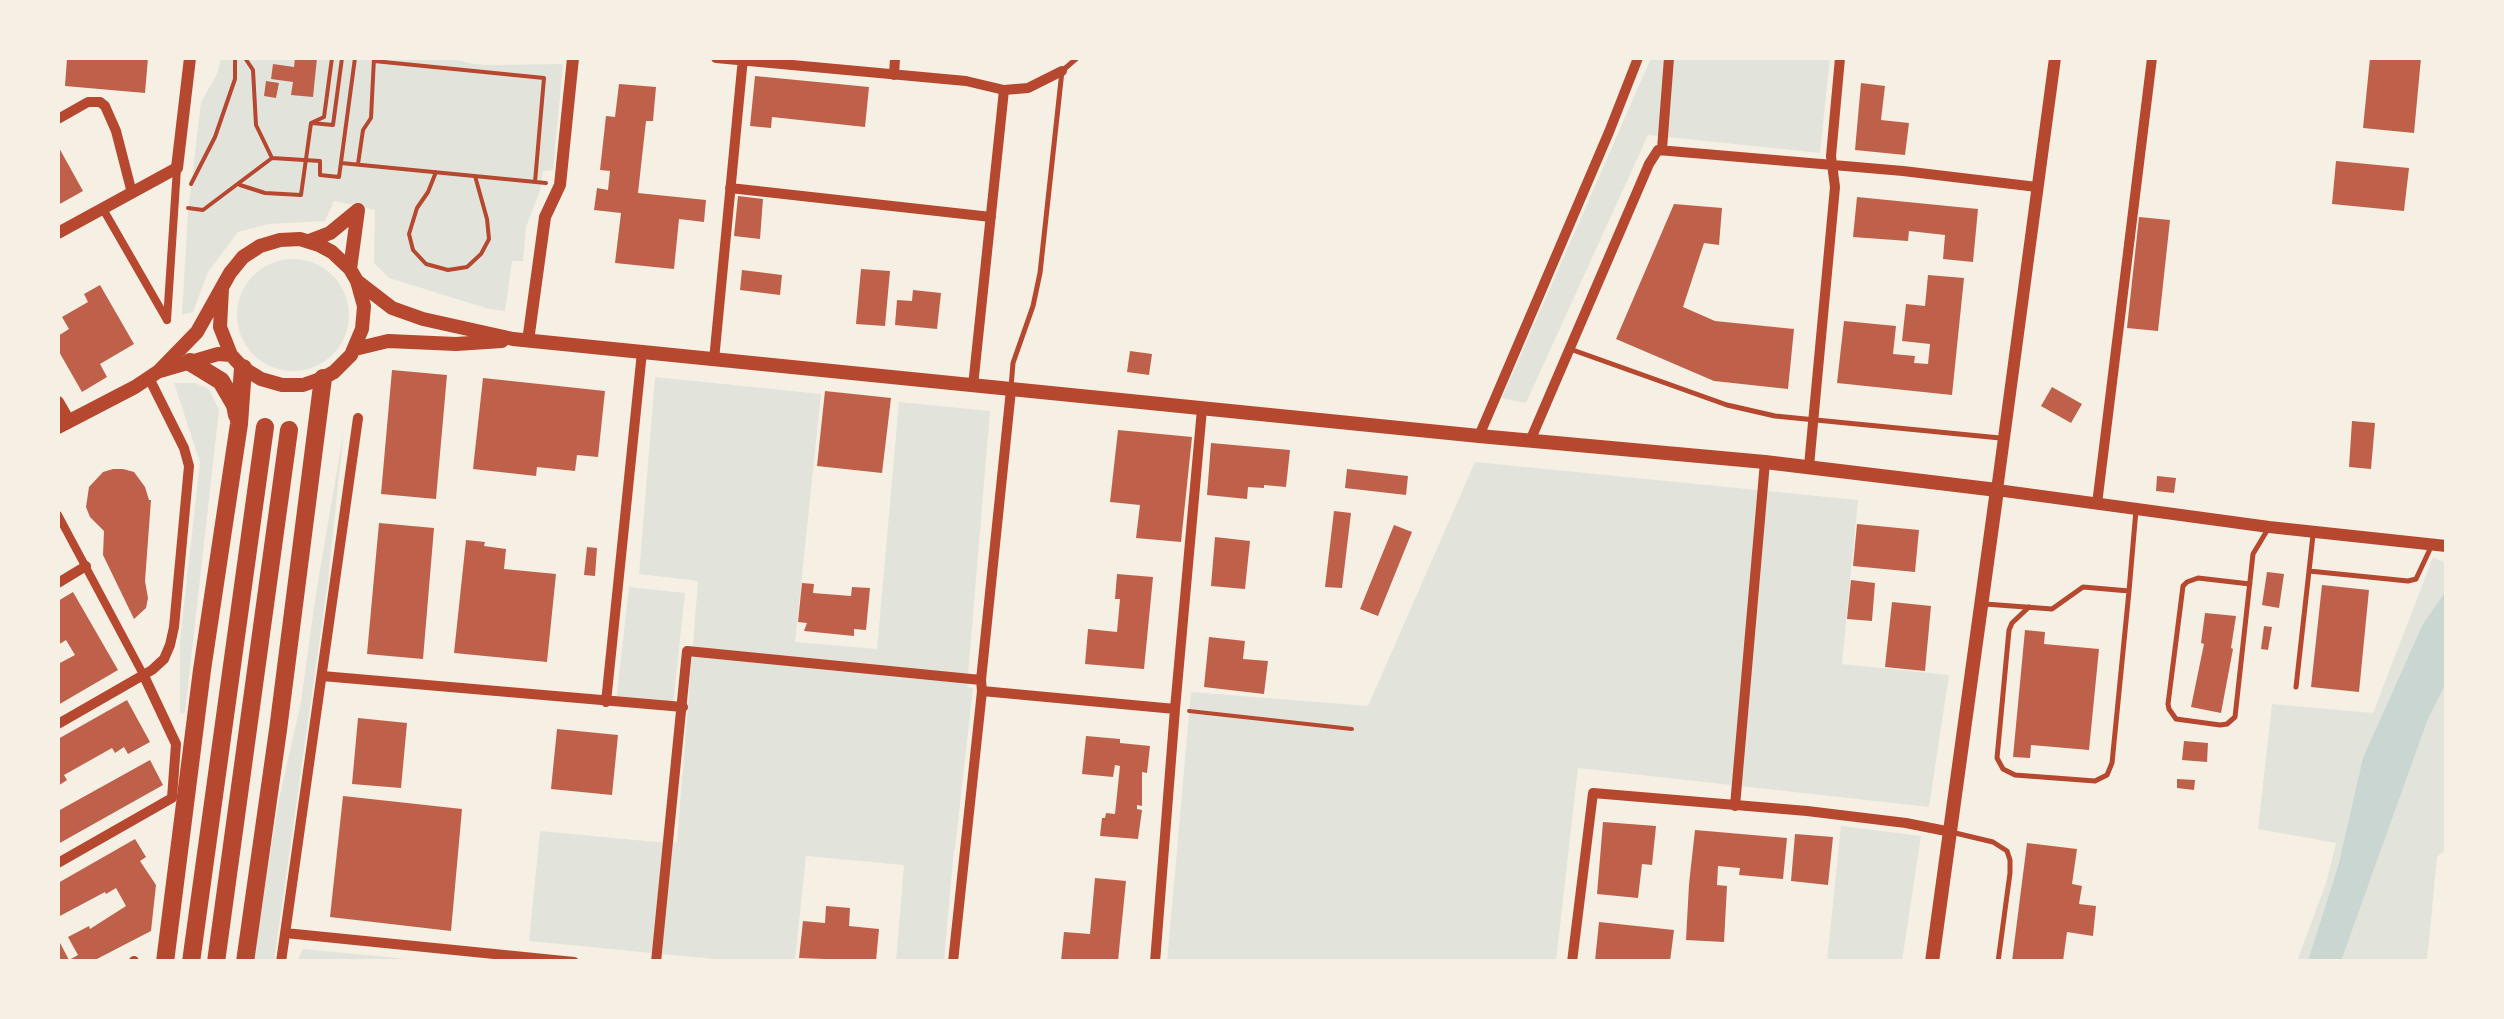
<!DOCTYPE html>
<html>
<head>
<meta charset="utf-8">
<style>
  body { margin:0 }
  #map { position:relative; width:2504px; height:1019px; overflow:hidden; background:#f6efe4; font-family:"Nunito Sans",sans-serif }
  canvas { display:block }
  .frame { position:absolute; inset:0; border:60px solid #f6efe4; pointer-events:none }
</style>
</head>
<body>
<div id="map">
<canvas width="2504" height="1019"></canvas>
<div class="frame"></div>
</div>
<script>
const context = document.querySelector('canvas').getContext('2d');
context.lineJoin = 'round';
function fillPath(path, color) {
  context.fillStyle = color;
  context.fill(path, 'evenodd');
}
function poly(rows) {
  const path = new Path2D();
  for (const r of rows) {
    if (r.length === 3) {
      path.moveTo(r[0] + r[2], r[1]);
      path.arc(r[0], r[1], r[2], 0, 2 * Math.PI);
      continue;
    }
    path.moveTo(r[0], r[1]);
    for (let i = 2; i < r.length; i += 2) path.lineTo(r[i], r[i + 1]);
  }
  return path;
}
function strokePath(path, color, width, dash) {
  context.strokeStyle = color;
  context.lineWidth = width;
  context.lineCap = dash ? 'butt' : 'round';
  context.setLineDash(dash || []);
  context.stroke(path);
}
const green = poly([
  [221,58,449,58,474,64,492,65,563,64,553,170,543,171,540,190,526,227,523,261,512,261,505,311,489,309,389,278,374,263,375,210,334,201,325,221,269,224,238,232,208,272,193,312,182,315,188,212,201,102,217,74],
  [1651,58,1830,58,1820,153,1648,135,1526,403,1502,398],
  [293,315,56],
  [655,377,821,394,795,642,877,649,899,402,990,411,967,687,973,688,955,849,954,849,944,961,896,961,904,865,806,856,795,961,734,961,529,941,540,831,656,842,677,842,698,581,639,574],
  [174,383,195,383,209,389,219,410,185,712,182,714,180,711,180,640,200,462],
  [344,429,328,581,274,961,253,962,279,799,301,702,316,593],
  [1475,462,1858,500,1842,664,1949,675,1929,807,1578,768,1556,961,1167,962,1191,692,1368,706],
  [2433,557,2446,563,2446,849,2437,857,2427,961,2297,961,2326,883,2336,843,2258,829,2272,704,2373,713],
  [629,587,685,593,673,705,616,702],
  [1841,826,1921,836,1902,961,1827,961],
  [303,949,407,959,433,961,297,961]
]);
const water = poly([
  [2446,591,2446,683,2427,721,2341,961,2308,961,2338,867,2363,758,2423,624]
]);
const building = poly([
  [67,58,148,58,145,93,65,86],
  [295,58,317,58,313,97,291,95,293,82,271,79,273,64,294,67],
  [2370,58,2421,58,2414,133,2363,128],
  [755,76,869,87,865,127,772,117,771,128,750,126],
  [266,81,279,83,276,98,264,96],
  [1861,83,1885,86,1881,120,1909,123,1905,155,1855,150],
  [619,84,656,87,653,121,646,121,638,193,706,200,704,222,679,219,674,269,615,263,621,213,594,210,597,188,608,190,610,171,600,170,606,116,615,117],
  [58,146,83,191,58,205],
  [2336,161,2409,168,2404,211,2332,204],
  [738,196,763,199,760,239,734,236],
  [1857,197,1978,209,1973,262,1943,259,1945,235,1909,231,1908,241,1853,237],
  [1674,204,1722,208,1719,245,1704,243,1683,307,1715,321,1794,329,1788,389,1714,381,1616,339],
  [2139,217,2170,220,2158,331,2127,328],
  [861,269,890,271,885,326,856,324],
  [742,270,782,275,780,295,740,290],
  [1928,275,1964,278,1952,395,1837,383,1844,321,1896,326,1893,354,1915,356,1914,363,1928,364,1930,344,1902,341,1906,304,1925,306],
  [100,285,134,344,100,364,107,377,82,392,58,350,58,336,69,329,62,317,88,302,84,294],
  [913,290,941,293,937,329,895,325,897,300,912,301],
  [1130,351,1152,354,1149,375,1127,372],
  [392,370,447,375,436,499,381,494],
  [483,378,605,391,598,457,577,455,575,471,537,467,536,476,473,469],
  [2052,387,2082,404,2071,423,2041,406],
  [825,391,891,398,882,473,817,466],
  [2352,421,2375,423,2371,469,2349,467],
  [1118,430,1192,437,1181,542,1136,538,1140,505,1110,502],
  [1211,443,1290,450,1286,487,1264,485,1264,488,1248,487,1247,499,1207,495],
  [113,469,123,469,134,472,145,487,149,500,151,500,145,581,148,598,146,608,134,619,103,555,104,531,90,517,86,507,89,487,103,472],
  [1347,469,1408,476,1406,495,1345,488],
  [2157,476,2176,478,2174,493,2156,491],
  [1334,511,1351,513,1342,588,1325,587],
  [379,523,434,528,423,659,367,654],
  [1857,524,1919,530,1915,572,1853,566],
  [1394,525,1412,532,1378,616,1360,609],
  [1215,537,1250,541,1245,589,1211,586],
  [466,540,485,542,484,546,506,549,504,569,556,574,547,662,454,653],
  [587,547,597,548,595,576,584,575],
  [2267,572,2284,574,2279,608,2262,605],
  [1117,574,1153,577,1144,669,1085,664,1088,629,1117,632,1120,599,1115,599],
  [1851,580,1875,583,1872,621,1847,619],
  [802,583,814,584,813,593,851,596,852,587,870,588,866,630,854,629,854,636,804,631,807,623,798,622],
  [2322,585,2369,590,2359,692,2311,687],
  [73,592,118,670,58,705,58,664,75,655,66,640,58,645,58,601],
  [1892,602,1931,606,1925,671,1885,667],
  [2205,613,2236,616,2231,648,2233,649,2221,713,2191,707,2204,644,2201,643],
  [2264,626,2272,627,2268,650,2261,649],
  [2025,630,2045,632,2044,644,2099,649,2089,750,2031,745,2030,758,2013,757],
  [1209,637,1245,641,1243,659,1268,661,1264,694,1204,687],
  [127,700,150,742,128,754,124,747,115,753,112,748,64,775,67,780,58,786,58,739],
  [358,718,407,723,401,788,352,784],
  [557,729,618,735,612,795,551,789],
  [1086,736,1120,739,1120,743,1150,746,1147,773,1142,772,1142,806,1137,805,1137,809,1142,810,1138,839,1100,836,1102,818,1105,818,1106,813,1115,814,1120,766,1115,765,1113,777,1082,774],
  [2184,741,2208,743,2207,762,2182,760],
  [150,760,163,785,58,844,58,811],
  [2177,779,2195,780,2194,790,2177,788],
  [343,796,462,809,451,931,330,917],
  [1603,822,1656,826,1652,865,1642,864,1638,898,1597,894],
  [1695,830,1787,838,1783,879,1739,875,1740,868,1718,866,1717,885,1727,886,1724,942,1686,940,1689,884],
  [1795,834,1833,837,1828,885,1791,881],
  [135,839,146,857,140,861,156,885,151,931,93,961,58,961,58,939,69,960,78,955,68,937,89,926,90,929,126,906,116,888,106,894,105,892,58,917,58,883],
  [2027,843,2077,849,2072,884,2082,886,2079,904,2096,906,2093,936,2067,932,2063,961,2012,961],
  [1095,878,1126,881,1118,961,1061,961,1064,932,1090,934],
  [826,906,850,908,849,926,879,929,876,961,799,958,803,921,825,923],
  [1599,922,1674,930,1670,961,1595,961]
]);
const path = poly([
  [245,58,253,70,256,125,272,158],
  [374,61,544,78,535,182],
  [312,123,333,125,342,58],
  [341,163,546,183],
  [358,164,363,130,371,118,374,58],
  [436,172,428,192,417,208,409,234,413,250,426,264,448,270,467,267,481,254,489,239,487,219,475,176],
  [191,184,215,137,235,79,235,58],
  [240,185,265,193,301,195,311,123,324,117,332,58],
  [188,208,203,210,272,158,320,161,320,175,339,177,355,58],
  [1189,711,1352,729]
]);
const service = poly([
  [1570,349,1727,405,1775,416,2000,438],
  [1011,387,1013,363,1033,306,1040,273,1062,71,1077,58],
  [2313,535,2309,571,2408,581,2416,579,2431,547],
  [2250,584,2198,578,2187,582,2183,586,2168,704,2169,709,2176,719,2220,725,2227,724,2235,717,2253,554,2268,529],
  [2129,591,2136,510],
  [1985,604,2052,609,2083,587,2129,591,2112,763,2107,775,2095,781,2015,775,2003,769,1997,758,2009,630,2012,623,2029,607],
  [2296,687,2309,571],
  [1951,832,1993,842,2007,851,2010,860,2010,873,1998,962]
]);
const pedestrian = poly([
  [103,209,167,320],
  [167,320,177,168],
  [58,515,144,676]
]);
const minor = poly([
  [716,58,966,81,1004,90,1028,88,1062,71],
  [894,75,895,58],
  [58,119,88,102,100,102,105,106,116,131,132,193],
  [1662,149,1669,58],
  [730,188,991,217],
  [714,360,743,58],
  [973,386,1004,90],
  [1479,436,1609,132,1638,58],
  [1530,441,1649,164,1658,150,1903,171,2037,187],
  [1809,466,1835,187,1831,156,1840,58],
  [2097,504,2152,58],
  [58,583,86,566],
  [322,676,683,707],
  [982,691,1175,709],
  [606,702,642,352],
  [58,724,152,670,164,659,170,645,174,627,189,466,184,448,149,378],
  [1735,806,1765,462],
  [58,863,172,798,176,744,144,676],
  [285,933,574,962],
  [133,962,134,961],
  [281,962,358,418],
  [656,962,687,651,981,680],
  [953,962,982,691,981,680,1011,390],
  [1155,962,1175,709,1202,409],
  [1572,962,1593,793,1807,811,1906,823,1951,832]
]);
const tertiary = poly([
  [2055,58,1997,490,2269,527,2446,546],
  [58,233,177,168,190,58],
  [528,341,545,217,560,185,573,58],
  [58,402,69,421]
]);
const secondary = poly([
  [309,241,330,233,358,210],
  [350,269,358,210],
  [357,281,392,308,423,319,513,339,1479,436,1765,462,1997,490,1932,962],
  [355,349,388,341,456,344,502,341],
  [160,371,218,354,231,355],
  [58,427,135,387,159,371,197,332,230,273,243,257,260,246,280,240,300,239,319,245,332,252,350,269,357,281,364,306,362,329,351,355,334,372,323,378,303,385,282,385,261,379,243,368,231,355,220,327,222,289]
]);
const trunk = poly([
  [190,362,221,381,235,405,237,415],
  [165,962,202,670,239,424,243,368],
  [191,962,265,427],
  [216,962,289,430],
  [245,962,278,730,323,378]
]);
fillPath(green, '#e2e4dc');
fillPath(water, '#c9d6d2');
fillPath(building, '#bf614a');
strokePath(path, '#b5482f', 4);
strokePath(service, '#b5482f', 5);
strokePath(pedestrian, '#b5482f', 8);
strokePath(minor, '#b5482f', 10);
strokePath(tertiary, '#b5482f', 12);
strokePath(secondary, '#b5482f', 14);
strokePath(trunk, '#b5482f', 18);
</script>
</body>
</html>
